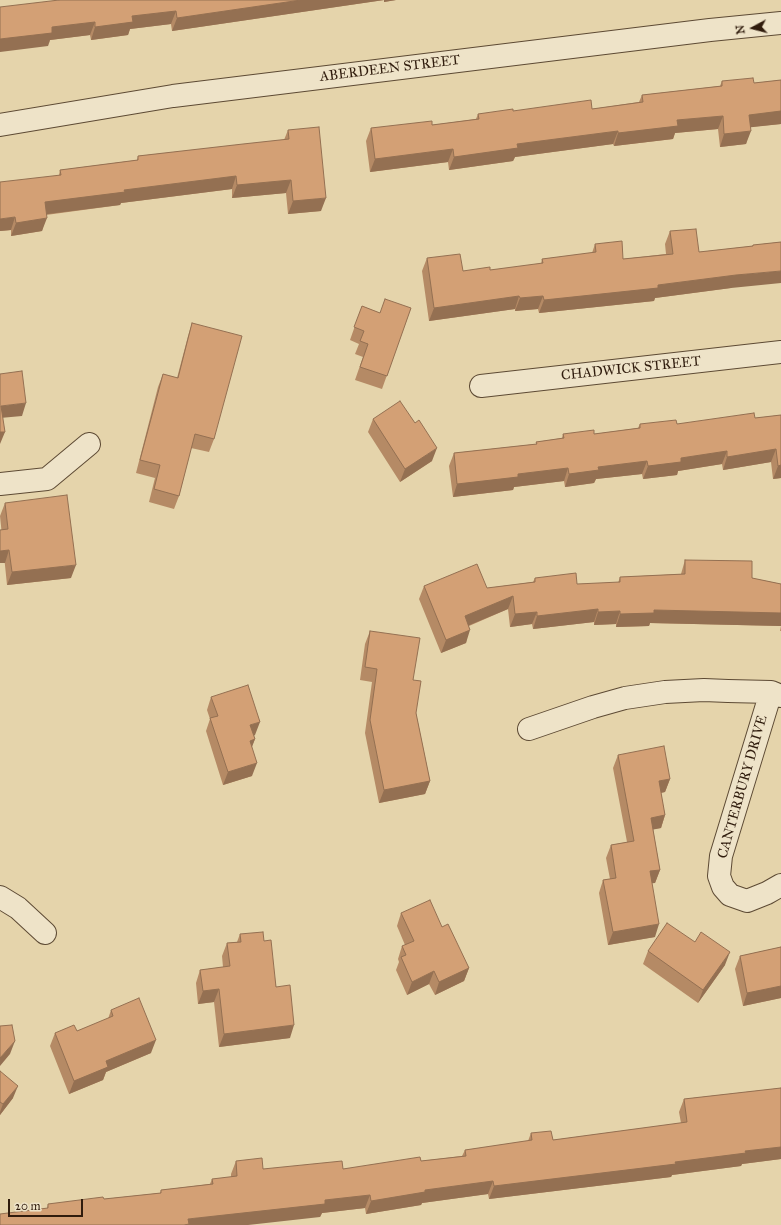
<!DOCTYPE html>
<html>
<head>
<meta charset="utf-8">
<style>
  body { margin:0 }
  #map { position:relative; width:781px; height:1225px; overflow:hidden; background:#e5d4ab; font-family:"IM FELL Great Primer",serif }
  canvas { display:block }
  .north { position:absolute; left:733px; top:8px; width:40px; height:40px; -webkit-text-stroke:3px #eee3c8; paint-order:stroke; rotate:263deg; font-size:11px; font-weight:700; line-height:16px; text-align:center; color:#301c0d }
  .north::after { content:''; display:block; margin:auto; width:14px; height:18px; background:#301c0d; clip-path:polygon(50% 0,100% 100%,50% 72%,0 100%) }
  .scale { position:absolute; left:8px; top:1199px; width:75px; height:18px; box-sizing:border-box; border:2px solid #301c0d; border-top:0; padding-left:5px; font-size:12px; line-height:14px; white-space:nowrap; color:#301c0d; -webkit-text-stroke:3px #eee3c8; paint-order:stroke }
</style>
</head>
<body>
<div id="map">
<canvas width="781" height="1225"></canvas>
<div class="north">N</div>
<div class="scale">20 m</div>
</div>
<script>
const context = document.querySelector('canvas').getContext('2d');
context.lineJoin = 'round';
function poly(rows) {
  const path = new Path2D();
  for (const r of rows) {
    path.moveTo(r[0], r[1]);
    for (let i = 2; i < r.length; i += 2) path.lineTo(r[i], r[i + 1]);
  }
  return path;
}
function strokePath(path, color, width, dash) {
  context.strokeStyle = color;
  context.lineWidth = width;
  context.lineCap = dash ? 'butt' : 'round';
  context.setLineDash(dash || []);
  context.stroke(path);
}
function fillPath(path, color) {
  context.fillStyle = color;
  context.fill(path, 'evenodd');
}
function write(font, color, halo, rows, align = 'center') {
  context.font = font + ' "IM FELL Great Primer",serif';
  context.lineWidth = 3;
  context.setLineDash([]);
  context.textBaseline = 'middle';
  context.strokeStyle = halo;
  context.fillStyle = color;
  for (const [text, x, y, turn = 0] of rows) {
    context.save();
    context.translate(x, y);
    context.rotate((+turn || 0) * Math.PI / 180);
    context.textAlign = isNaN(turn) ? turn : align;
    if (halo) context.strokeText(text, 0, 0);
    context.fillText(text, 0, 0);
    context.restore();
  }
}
const street = poly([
  [0,125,173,96,710,30,781,23],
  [481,386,781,352],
  [0,484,47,479,89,444],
  [771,692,721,856,719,876,723,887,730,895,747,901,767,893,781,885],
  [529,729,593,707,625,698,665,692,704,690,728,691,771,692,781,696],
  [0,897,18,908,45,933]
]);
const wall = poly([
  [59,0,396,0,384,2,384,0,172,31,171,24,130,29,128,35,91,40,90,35,50,40,48,46],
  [781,80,781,124,750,127,746,144,720,147,718,129,675,133,673,139,614,146,613,144,515,157,513,161,449,170,448,162,370,172,366,141,371,128,432,125,476,119,478,114,513,111,592,109,639,102,642,95,720,86,722,81,754,83],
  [288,130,321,211,288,214,286,193,232,198,232,189,121,203,120,205,46,215,42,231,11,236,11,230,0,231,59,175,60,170,137,160,138,156,284,140],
  [670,231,699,252,752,246,753,245,781,242,731,288,655,298,654,301,539,313,538,309,515,311,515,309,429,321,422,271,427,258,463,271,490,270,541,264,542,259,592,253,595,244,623,259,666,254,665,244],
  [362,306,380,313,411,308,382,389,355,380,363,357,355,354,359,344,350,340],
  [192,323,214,439,209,452,191,448,179,496,174,509,149,502,155,478,136,473,158,387,163,374,177,378,188,336],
  [781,415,781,478,773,479,771,462,723,470,722,464,678,471,677,475,643,479,642,474,596,479,594,483,565,487,564,481,514,487,513,490,453,497,449,466,454,453,536,444,536,442,562,438,563,434,594,434,638,428,640,424,677,424,755,418],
  [373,419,432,461,400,482,368,432],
  [5,503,71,578,7,585,0,516],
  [685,560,752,578,781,584,781,631,780,631,781,626,650,623,649,626,616,627,616,624,594,625,594,622,533,629,532,624,510,627,508,609,469,626,466,643,441,653,419,599,424,586,487,588,533,582,535,578,577,584,618,583,620,577,681,574],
  [370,631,413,680,416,713,430,781,425,794,379,803,365,733,372,682,360,680,365,644],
  [211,697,255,735,253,736,255,739,252,746,252,776,223,785,206,731,210,719,207,710],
  [618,755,670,779,665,792,661,793,665,815,661,828,653,829,660,870,655,883,652,883,655,937,608,945,599,893,603,880,610,879,606,858,611,845,627,842,613,768],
  [401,913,442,927,469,968,464,981,435,995,429,984,407,995,396,970,399,962,398,959,402,946,405,945,397,926],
  [240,934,264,941,290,1038,219,1047,214,1002,198,1004,196,983,200,970,223,967,222,956,227,943,237,942],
  [781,947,781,998,743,1006,735,969,740,956],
  [648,951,725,965,698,1003,643,964],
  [111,1010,151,1053,106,1072,103,1080,69,1094,50,1046,55,1033,77,1031,108,1019],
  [0,1071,13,1098,0,1115],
  [781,1088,781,1159,742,1164,741,1166,672,1175,671,1177,489,1199,488,1194,422,1203,421,1205,366,1214,365,1208,322,1213,320,1217,47,1208,48,1204,104,1199,160,1193,161,1190,210,1184,212,1179,231,1177,231,1174,236,1161,263,1169,343,1169,421,1161,462,1156,465,1150,528,1141,531,1133,553,1140,681,1123,679,1112,684,1099]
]);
const shadedWall = poly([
  [301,0,384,0,172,31,177,18],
  [384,0,396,0,384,2],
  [176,11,171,24,130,29,128,35,91,40,95,27,132,16],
  [95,22,90,35,50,40,48,46,0,52,0,39,52,27],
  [773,111,781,111,781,124,744,128,749,115],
  [723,116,718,129,675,133,673,139,614,146,618,133,677,120],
  [618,131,613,144,515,157,513,161,449,170,454,157,517,144],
  [751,131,746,144,720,147,724,134],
  [453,149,448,162,370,172,375,159],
  [236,176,232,189,121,203,120,205,40,215,45,202,124,190],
  [291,180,286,193,232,198,237,185],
  [326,198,321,211,288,214,293,201],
  [15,217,11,230,0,231,0,219],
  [47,218,42,231,11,236,16,223],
  [781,271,781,283,731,288,655,298,654,301,539,313,544,300,736,275],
  [519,296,515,309,429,321,434,308],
  [543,296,538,309,515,311,520,298],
  [26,403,22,416,0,418,1,406],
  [0,432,5,432,0,444],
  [437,448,432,461,400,482,405,469],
  [776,449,771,462,723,470,727,457],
  [727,451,722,464,678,471,677,475,643,479,648,466,681,458],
  [647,461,642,474,596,479,594,483,565,487,569,474,598,467],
  [781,465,781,478,773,479,778,466],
  [568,468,564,481,514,487,513,490,453,497,457,484,518,474],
  [9,550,5,563,0,563,0,551],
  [76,565,71,578,7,585,12,572],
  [513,596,508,609,460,629,465,616],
  [598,609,594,622,533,629,537,616],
  [654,610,781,613,781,626,650,623,649,626,616,627,620,614],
  [620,611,616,624,594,625,598,612],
  [537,612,532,624,510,627,515,614],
  [470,630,466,643,441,653,446,640],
  [260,722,255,735,245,738,250,725],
  [255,739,250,752,250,741],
  [257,763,252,776,223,785,228,772],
  [670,779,665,792,654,794,659,781],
  [430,781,425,794,379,803,384,790],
  [665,815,661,828,646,831,651,818],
  [660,870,655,883,645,884,650,871],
  [659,924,655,937,608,945,613,932],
  [730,952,725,965,698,1003,703,990],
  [469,968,464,981,435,995,439,982],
  [434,971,429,984,407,995,412,982],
  [781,986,781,998,743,1006,747,993],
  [219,989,214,1002,198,1004,203,991],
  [294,1025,290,1038,219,1047,224,1034],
  [156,1040,151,1053,106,1072,103,1080,69,1094,74,1081,106,1061],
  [15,1041,10,1054,0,1066,0,1058],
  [18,1086,13,1098,0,1115,0,1112,3,1104],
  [781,1147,781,1159,742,1164,741,1166,672,1175,671,1177,489,1199,494,1186,675,1162,745,1151],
  [493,1181,488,1194,422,1203,421,1205,366,1214,371,1201,425,1190],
  [370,1195,365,1208,322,1213,320,1217,248,1225,184,1225,188,1219,325,1200]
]);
const building = poly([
  [59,0,301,0,177,18,176,11,132,16,133,22,95,27,95,22,52,27,52,33,0,39,0,7,59,0],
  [753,78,754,83,781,80,781,111,749,115,751,131,724,134,723,116,677,120,678,126,618,133,618,131,517,144,518,148,454,157,453,149,375,159,371,128,432,121,432,125,479,119,478,114,513,109,513,111,591,100,592,109,643,102,642,95,722,86,722,81,753,78],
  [319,127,326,198,293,201,291,180,237,185,236,176,124,190,125,192,45,202,47,218,16,223,15,217,0,219,0,182,61,175,60,170,138,160,138,156,243,144,289,139,288,130,319,127],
  [696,229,699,252,753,246,753,245,781,242,781,271,736,275,658,285,658,288,544,300,543,296,520,298,519,296,434,308,427,258,460,254,463,271,490,267,490,270,543,263,542,259,596,252,595,244,622,241,623,259,673,254,670,231,696,229],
  [385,299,411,308,387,376,360,367,368,344,360,341,364,331,354,327,362,306,380,313,385,299],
  [192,323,242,336,214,439,195,434,179,496,154,489,160,465,140,460,163,374,178,378,192,323],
  [22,371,26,403,1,406,5,432,0,432,0,374,22,371],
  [400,401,415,423,419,420,437,448,405,469,373,419,400,401],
  [754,413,755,418,781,415,781,465,778,466,776,449,727,457,727,451,681,458,681,462,648,466,647,461,598,467,599,470,569,474,568,468,518,474,518,477,457,484,454,453,537,444,536,442,564,438,563,434,594,430,594,434,640,428,640,424,676,420,677,424,754,413],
  [67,495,76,565,12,572,9,550,0,551,0,530,8,529,5,503,67,495],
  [685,560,752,561,752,578,781,584,781,613,654,610,654,613,620,614,620,611,598,612,598,609,537,616,537,612,515,614,513,596,465,616,470,630,446,640,424,586,477,564,487,588,535,582,535,578,576,573,577,584,620,582,620,577,685,574,685,560],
  [370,631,420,638,413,680,421,681,416,713,430,781,384,790,370,720,377,669,365,667,370,631],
  [248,685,260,722,250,725,255,739,250,741,257,763,228,772,210,718,218,716,211,697,248,685],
  [664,746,670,779,659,781,665,815,651,818,660,870,650,871,659,924,613,932,603,880,616,878,611,845,634,841,618,755,664,746],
  [430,900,442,927,448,924,469,968,439,982,434,971,412,982,401,957,406,955,402,946,414,941,401,913,430,900],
  [667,923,695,942,701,932,730,952,703,990,648,951,667,923],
  [263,932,264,941,271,940,276,987,290,985,294,1025,224,1034,219,989,203,991,200,970,230,966,227,943,241,942,240,934,263,932],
  [781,947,781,986,747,993,740,956,781,947],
  [139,998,156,1040,106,1061,108,1067,74,1081,55,1033,74,1025,77,1031,113,1016,111,1010,139,998],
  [12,1025,15,1041,0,1058,0,1026,12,1025],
  [0,1071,18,1086,3,1104,0,1102,0,1071],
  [781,1088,781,1147,745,1151,746,1153,675,1162,676,1164,494,1186,493,1181,425,1190,425,1192,371,1201,370,1195,325,1200,325,1204,188,1219,189,1224,184,1225,0,1225,0,1214,48,1208,48,1204,103,1197,104,1199,161,1193,161,1190,213,1184,212,1179,237,1176,236,1161,262,1158,263,1169,342,1161,343,1169,420,1157,421,1161,466,1156,465,1150,532,1140,531,1133,551,1131,553,1140,687,1122,684,1099,781,1088]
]);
const streetNames = [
  ["ABERDEEN STREET",390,69,-7],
  ["CHADWICK STREET",631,369,-6],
  ["CANTERBURY DRIVE",743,787,-74]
];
strokePath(street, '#5d4a34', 24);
strokePath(street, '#eee3c8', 22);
fillPath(wall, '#b58a65');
fillPath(shadedWall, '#947052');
fillPath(building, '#d3a075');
strokePath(building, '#947052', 1);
write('14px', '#301c0d', '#eee3c8', streetNames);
</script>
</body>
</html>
